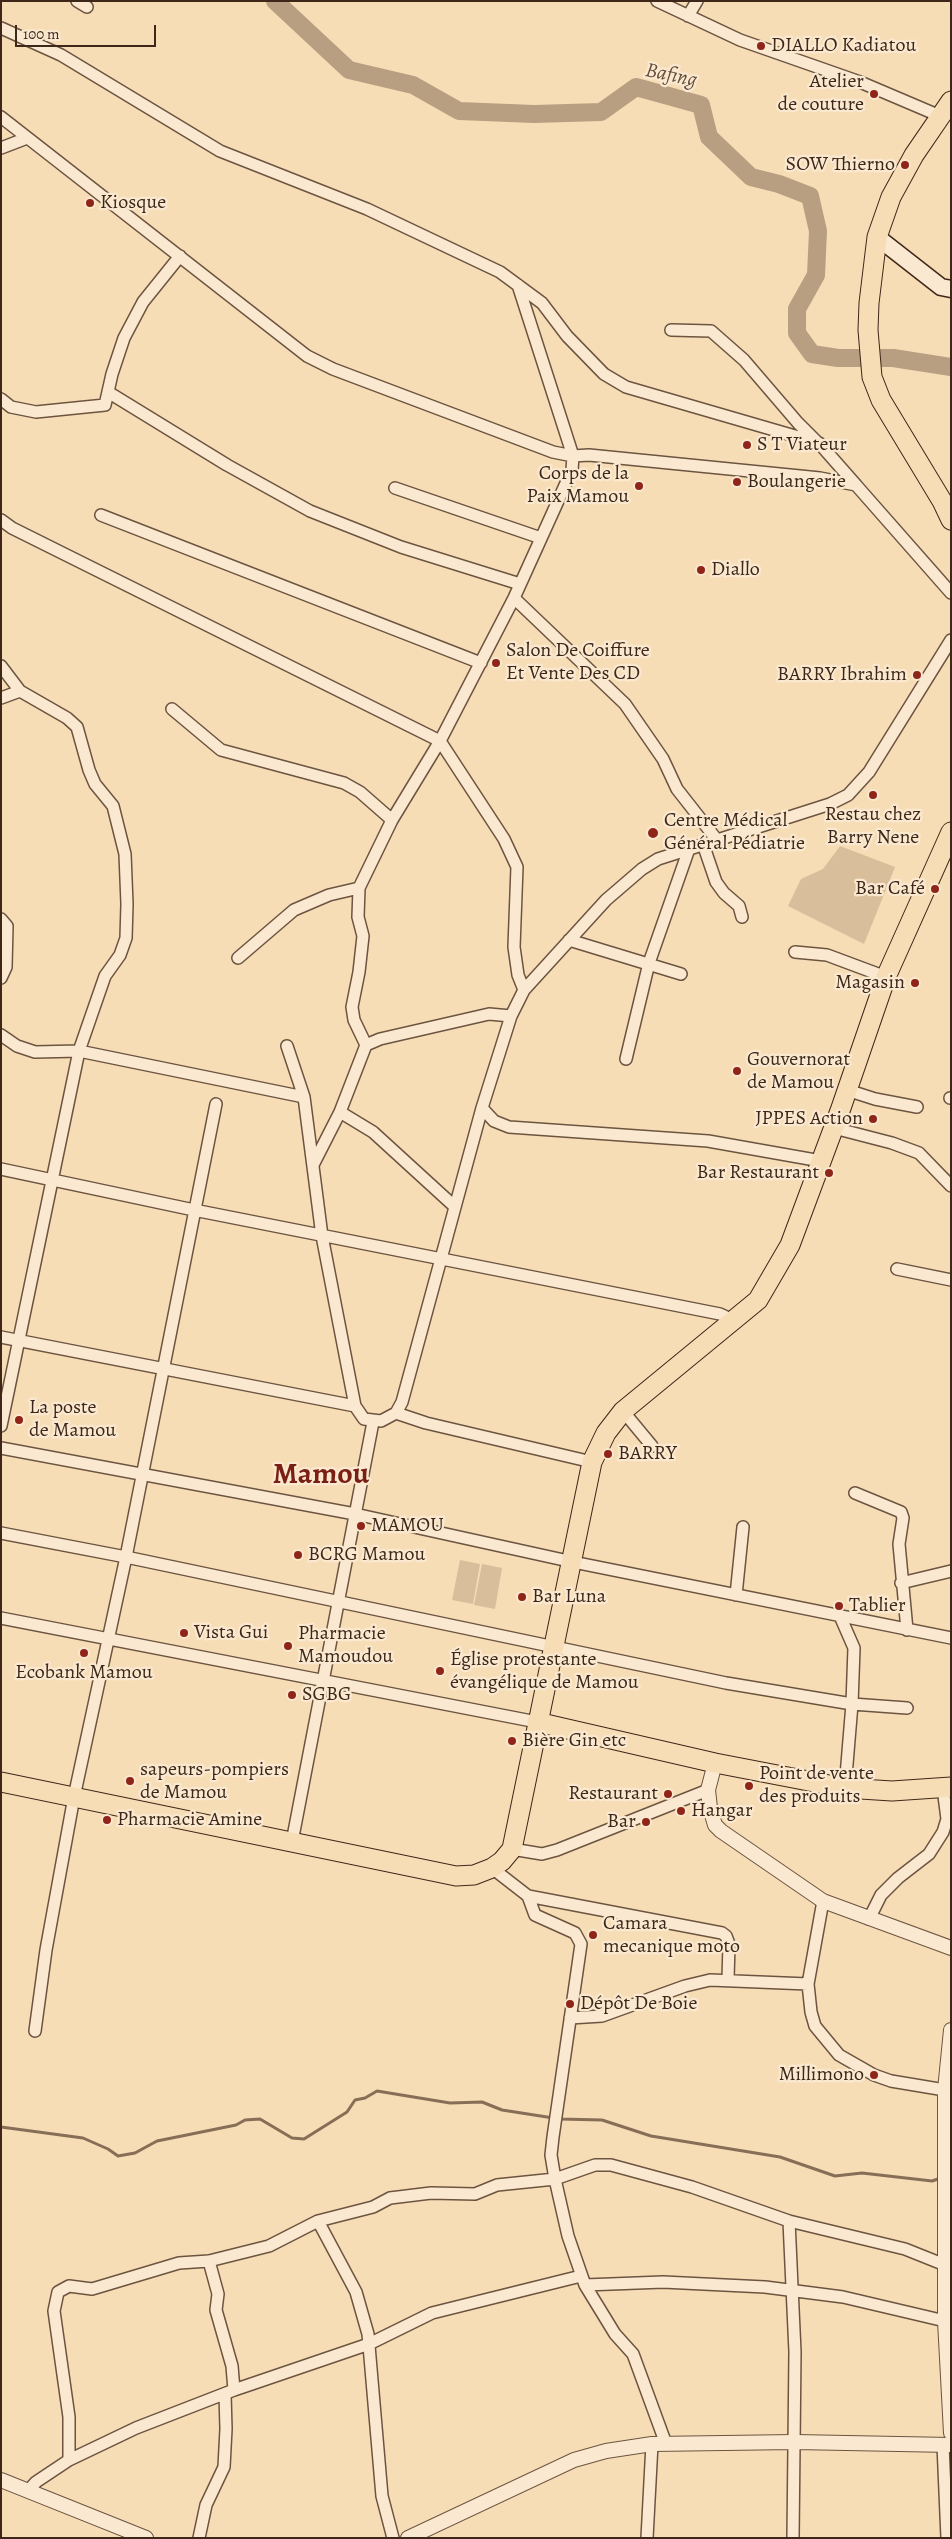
<!DOCTYPE html>
<html>
<head>
<meta charset="utf-8">
<style>
  body { margin:0 }
  #map { position:relative; width:952px; height:2539px; overflow:hidden; background:#f7ddb6; font-family:Alegreya,serif }
  canvas { display:block }
  .frame { position:absolute; inset:0; border:2px solid #3e2719; pointer-events:none }
  .scale { position:absolute; left:15px; top:25px; width:141px; height:22px; box-sizing:border-box; border:2px solid #3e2719; border-top:0; padding-left:6px; font-size:15px; line-height:18px; white-space:nowrap; color:#3e2719; -webkit-text-stroke:4px #fae9d0; paint-order:stroke }
</style>
</head>
<body>
<div id="map">
<canvas width="952" height="2539"></canvas>
<div class="frame"></div>
<div class="scale">100 m</div>
</div>
<script>
const context = document.querySelector('canvas').getContext('2d');
context.lineJoin = 'round';
function fillPath(path, color) {
  context.fillStyle = color;
  context.fill(path, 'evenodd');
}
function poly(rows) {
  const path = new Path2D();
  for (const r of rows) {
    path.moveTo(r[0], r[1]);
    for (let i = 2; i < r.length; i += 2) path.lineTo(r[i], r[i + 1]);
  }
  return path;
}
function strokePath(path, color, width, dash) {
  context.strokeStyle = color;
  context.lineWidth = width;
  context.lineCap = dash ? 'butt' : 'round';
  context.setLineDash(dash || []);
  context.stroke(path);
}
function write(font, color, halo, rows, align = 'center') {
  context.font = font + ' Alegreya,serif';
  context.lineWidth = 4.5;
  context.setLineDash([]);
  context.textBaseline = 'middle';
  context.strokeStyle = halo;
  context.fillStyle = color;
  for (const [text, x, y, turn = 0] of rows) {
    context.save();
    context.translate(x, y);
    context.rotate((+turn || 0) * Math.PI / 180);
    context.textAlign = isNaN(turn) ? turn : align;
    if (halo) context.strokeText(text, 0, 0);
    context.fillText(text, 0, 0);
    context.restore();
  }
}
const green = poly([
  [840,846,895,867,864,944,788,906,801,879,823,869],
  [460,1560,480,1564,473,1604,452,1600],
  [482,1564,502,1568,495,1609,474,1605]
]);
const stream = poly([
  [1,2127,83,2138,108,2149,118,2156,135,2153,157,2141,236,2125,245,2120,260,2119,292,2138,304,2139,347,2112,355,2100,365,2098,377,2091,450,2103,482,2102,502,2110,560,2119,602,2120,651,2136,780,2157,835,2176,862,2173,932,2181,941,2178]
]);
const river = poly([
  [275,1,349,70,413,85,459,111,534,114,601,112,636,87,701,105,709,137,751,177,779,184,810,196,818,231,816,275,797,309,797,333,812,354,838,358,893,358,951,367]
]);
const minor = poly([
  [77,1,87,7],
  [657,1,740,40,860,82,940,116],
  [688,16,697,1],
  [1,28,61,55,220,151,367,209,500,272,542,303,567,336,604,374,626,387,819,443,856,485],
  [1,117,307,356,333,369,553,452,573,456,589,455,820,478,856,485,951,593],
  [1,148,27,138],
  [671,330,711,331,744,360,798,423,816,441],
  [108,392,227,465,310,511,401,547,520,584],
  [1,399,11,407,36,412,105,405,112,374,124,338,143,302,180,256],
  [395,488,541,538],
  [101,515,481,663],
  [1,520,12,528,440,741,504,839,517,867,514,947,518,975,524,990],
  [514,598,625,704,663,759,677,789,717,840],
  [1,666,20,691,67,718,77,727,89,770,95,784,113,806,125,854,127,904,126,938,120,955,105,976,79,1051,1,1426],
  [1,698,20,691],
  [172,709,221,750,344,783,360,792,392,820],
  [703,844,716,882,724,893,739,906,742,917],
  [359,888,358,917,363,936,359,972,352,1007,354,1020,366,1045],
  [1,919,7,926,6,967,1,978],
  [569,940,681,974],
  [795,952,827,955,886,977],
  [238,958,294,910,329,895,359,888,392,820,440,741,514,598,572,470,573,456,518,285],
  [1,1035,17,1046,35,1052,79,1051,304,1097],
  [287,1046,304,1097,322,1236,355,1406,364,1419,381,1421,396,1413,402,1402,482,1108,511,1016,524,990,606,900,642,869,658,859,830,804,848,795,869,772,951,640],
  [626,1059,649,963,689,849],
  [847,1090,875,1099,917,1107],
  [950,1098,951,1098],
  [482,1108,494,1121,509,1127,708,1141,821,1161],
  [340,1112,373,1132,454,1206],
  [834,1128,892,1143,919,1153,951,1186],
  [313,1165,340,1112,366,1045,380,1039,489,1014,511,1016],
  [1,1169,194,1210,720,1314,735,1321],
  [897,1269,951,1280],
  [1,1337,355,1406],
  [623,1411,652,1446],
  [396,1413,426,1423,592,1462],
  [1,1448,355,1514,573,1562,951,1638],
  [855,1493,901,1512,903,1518,899,1544,907,1630],
  [1,1533,126,1557,726,1683,852,1704,907,1708],
  [901,1583,951,1571],
  [736,1595,743,1527],
  [840,1616,854,1648,852,1704,845,1788],
  [1,1618,537,1722],
  [292,1842,373,1422],
  [512,1849,542,1854,557,1850,708,1790],
  [492,1868,528,1896,535,1915,575,1933,581,1944,553,2137,551,2155,555,2179,568,2236,585,2285,615,2334,633,2354,666,2444],
  [528,1896,722,1933,726,1936,729,1944,728,1979],
  [823,1901,808,1984,811,2012,815,2026,839,2055,874,2075,891,2081,945,2090],
  [869,1919,881,1895,898,1878,929,1854,943,1832,947,1819,943,1788],
  [570,2018,602,2016,685,1986,710,1980,808,1984],
  [35,2031,46,1950,74,1797,126,1557,216,1104],
  [318,2221,356,2292,368,2334,382,2496,393,2538],
  [789,2221,795,2352,793,2538],
  [209,2261,218,2294,216,2310,232,2366,234,2390],
  [585,2285,663,2282,765,2287,843,2297,945,2321],
  [943,2445,947,2538],
  [69,2460,69,2417,54,2311,58,2292,69,2286,92,2289,179,2263,209,2261,269,2246,318,2221,373,2207,390,2198,431,2193,475,2194,497,2185,555,2179,595,2165,611,2165,692,2187,789,2221,905,2249,945,2265,951,2265],
  [28,2491,36,2482,69,2460,136,2428,234,2390,369,2344,432,2313,581,2276],
  [199,2538,206,2505,224,2467,226,2429,225,2394],
  [647,2538,652,2444]
]);
const tertiary = poly([
  [715,1763,708,1790,710,1808,715,1825,721,1831,823,1901,951,1948],
  [951,2030,945,2090,945,2321,951,2433],
  [1,2480,146,2538],
  [408,2538,574,2460,606,2451,652,2444,795,2442,951,2445]
]);
const secondary = poly([
  [877,237,941,287,951,289]
]);
const trunk = poly([
  [951,101,914,155,891,197,877,237,869,303,868,330,872,377,881,400,942,501,951,520],
  [537,1722,715,1763,845,1788,892,1791,951,1787],
  [1,1782,456,1876,474,1875,492,1868,502,1861,512,1849,592,1462,606,1433,623,1411,758,1300,790,1245,841,1108,886,977,951,832]
]);
const markers = [
  [761,46,5,"#8f2418"],
  [874,94,5,"#8f2418"],
  [905,165,5,"#8f2418"],
  [90,203,5,"#8f2418"],
  [747,445,5,"#8f2418"],
  [737,482,5,"#8f2418"],
  [639,486,5,"#8f2418"],
  [701,570,5,"#8f2418"],
  [496,663,5,"#8f2418"],
  [917,675,5,"#8f2418"],
  [873,795,5,"#8f2418"],
  [653,833,6,"#8f2418"],
  [935,889,5,"#8f2418"],
  [915,983,5,"#8f2418"],
  [737,1071,5,"#8f2418"],
  [873,1119,5,"#8f2418"],
  [829,1173,5,"#8f2418"],
  [19,1420,5,"#8f2418"],
  [608,1454,5,"#8f2418"],
  [361,1526,5,"#8f2418"],
  [298,1555,5,"#8f2418"],
  [522,1597,5,"#8f2418"],
  [839,1606,5,"#8f2418"],
  [184,1633,5,"#8f2418"],
  [288,1646,5,"#8f2418"],
  [84,1653,5,"#8f2418"],
  [440,1671,5,"#8f2418"],
  [292,1695,5,"#8f2418"],
  [512,1741,5,"#8f2418"],
  [130,1781,5,"#8f2418"],
  [749,1786,5,"#8f2418"],
  [668,1794,5,"#8f2418"],
  [681,1811,5,"#8f2418"],
  [107,1820,5,"#8f2418"],
  [646,1822,5,"#8f2418"],
  [593,1935,5,"#8f2418"],
  [570,2004,5,"#8f2418"],
  [874,2075,5,"#8f2418"]
];
const poiNames = [
  ["DIALLO Kadiatou",771,46],
  ["Atelier",864,82,"right"],
  ["de couture",864,105,"right"],
  ["SOW Thierno",895,165,"right"],
  ["Kiosque",100,203],
  ["S T Viateur",757,445],
  ["Corps de la",629,474,"right"],
  ["Paix Mamou",629,497,"right"],
  ["Boulangerie",747,482],
  ["Diallo",711,570],
  ["Salon De Coiffure",506,651],
  ["Et Vente Des CD",506,674],
  ["BARRY Ibrahim",907,675,"right"],
  ["Restau chez",873,815,"center"],
  ["Barry Nene",873,838,"center"],
  ["Centre Médical",664,821],
  ["Général Pédiatrie",664,844],
  ["Bar Café",925,889,"right"],
  ["Magasin",905,983,"right"],
  ["Gouvernorat",747,1060],
  ["de Mamou",747,1083],
  ["JPPES Action",863,1119,"right"],
  ["Bar Restaurant",819,1173,"right"],
  ["La poste",29,1408],
  ["de Mamou",29,1431],
  ["BARRY",618,1454],
  ["MAMOU",371,1526],
  ["BCRG Mamou",308,1555],
  ["Bar Luna",532,1597],
  ["Tablier",849,1606],
  ["Vista Gui",194,1633],
  ["Pharmacie",298,1634],
  ["Mamoudou",298,1657],
  ["Église protestante",450,1660],
  ["évangélique de Mamou",450,1683],
  ["Ecobank Mamou",84,1673,"center"],
  ["SGBG",302,1695],
  ["Bière Gin etc",522,1741],
  ["sapeurs-pompiers",140,1770],
  ["de Mamou",140,1793],
  ["Point de vente",759,1774],
  ["des produits",759,1797],
  ["Restaurant",658,1794,"right"],
  ["Hangar",691,1811],
  ["Pharmacie Amine",117,1820],
  ["Bar",636,1822,"right"],
  ["Camara",603,1924],
  ["mecanique moto",603,1947],
  ["Dépôt De Boie",580,2004],
  ["Millimono",864,2075,"right"]
];
const waterNames = [
  ["Bafing",671,76,12]
];
const townNames = [
  ["Mamou",321,1476]
];
fillPath(green, '#d8be9b');
strokePath(stream, '#876f57', 3);
strokePath(river, '#b89f81', 18);
strokePath(minor, '#6c5440', 14);
strokePath(tertiary, '#6c5440', 16);
strokePath(secondary, '#3e2719', 19);
strokePath(trunk, '#3e2719', 21);
strokePath(minor, '#fae9d0', 11);
strokePath(tertiary, '#fae9d0', 14);
strokePath(secondary, '#fae9d0', 16);
strokePath(trunk, '#f7ddb6', 19);
for (const [x, y, r, color] of markers) {
  const dot = new Path2D();
  dot.arc(x, y, r, 0, 2 * Math.PI);
  context.fillStyle = color;
  context.fill(dot);
  strokePath(dot, '#fae9d0', 2);
}
write('20px', '#3e2719', '#fae9d0', poiNames, 'left');
write('italic 21px', '#634b38', '#fae9d0', waterNames);
write('bold 30px', '#7a1f14', '#fae9d0', townNames);
</script>
</body>
</html>
